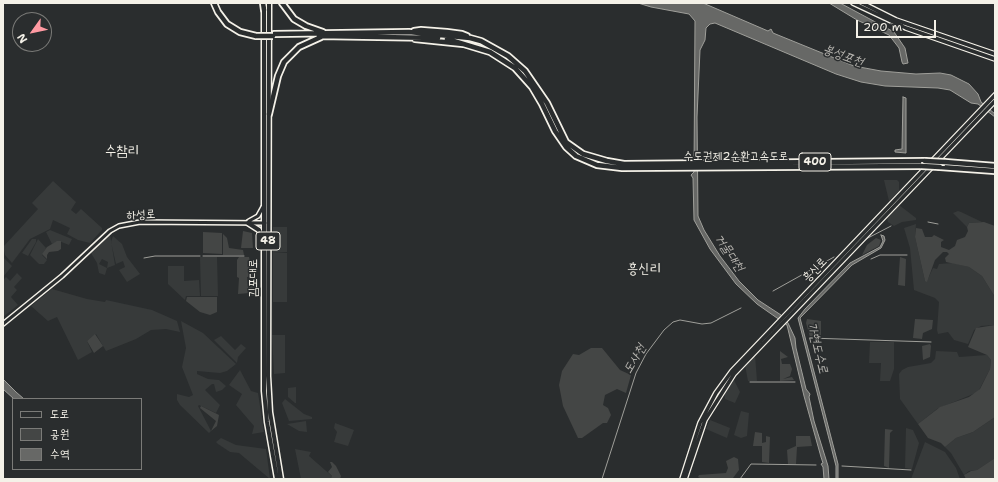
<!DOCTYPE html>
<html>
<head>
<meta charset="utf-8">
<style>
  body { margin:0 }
  #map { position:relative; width:998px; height:482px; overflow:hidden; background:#2a2d2e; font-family:"Shantell Sans","Poor Story",sans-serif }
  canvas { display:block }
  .frame { position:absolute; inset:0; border:4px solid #f4f1e8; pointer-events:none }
  .legend { position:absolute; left:12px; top:398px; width:130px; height:72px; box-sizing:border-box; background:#2a2d2e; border:1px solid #7b7b78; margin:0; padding:5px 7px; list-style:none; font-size:12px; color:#f4f1e8 }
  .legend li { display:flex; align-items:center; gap:8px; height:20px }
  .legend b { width:20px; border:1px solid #7b7b78 }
  .north { position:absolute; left:12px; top:12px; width:40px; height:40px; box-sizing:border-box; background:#2a2d2e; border:1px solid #7b7b78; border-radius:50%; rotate:237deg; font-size:11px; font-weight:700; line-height:16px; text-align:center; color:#f4f1e8 }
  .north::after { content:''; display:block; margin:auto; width:14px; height:18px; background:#ff9aa2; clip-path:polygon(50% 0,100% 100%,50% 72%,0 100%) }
  .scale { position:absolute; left:856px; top:20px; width:80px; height:18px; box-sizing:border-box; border:2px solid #f4f1e8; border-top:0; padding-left:5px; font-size:12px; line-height:14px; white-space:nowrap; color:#f4f1e8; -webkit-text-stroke:3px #2a2d2e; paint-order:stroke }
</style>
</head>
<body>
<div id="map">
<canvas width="998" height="482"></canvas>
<div class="frame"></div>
<ul class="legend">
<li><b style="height:5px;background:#2a2d2e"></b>도로</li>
<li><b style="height:11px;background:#444645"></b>공원</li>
<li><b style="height:11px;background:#676866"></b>수역</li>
</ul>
<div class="north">N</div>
<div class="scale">200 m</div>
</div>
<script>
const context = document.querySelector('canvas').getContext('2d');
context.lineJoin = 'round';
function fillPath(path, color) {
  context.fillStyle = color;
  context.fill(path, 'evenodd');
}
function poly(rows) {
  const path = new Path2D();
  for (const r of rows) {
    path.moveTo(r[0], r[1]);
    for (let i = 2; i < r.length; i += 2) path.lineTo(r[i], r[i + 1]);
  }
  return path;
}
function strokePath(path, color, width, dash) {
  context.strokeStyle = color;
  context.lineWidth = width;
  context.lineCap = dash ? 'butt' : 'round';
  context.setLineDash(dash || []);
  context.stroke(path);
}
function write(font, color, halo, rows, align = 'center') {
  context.font = font + ' "Shantell Sans","Poor Story",sans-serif';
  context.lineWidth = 3;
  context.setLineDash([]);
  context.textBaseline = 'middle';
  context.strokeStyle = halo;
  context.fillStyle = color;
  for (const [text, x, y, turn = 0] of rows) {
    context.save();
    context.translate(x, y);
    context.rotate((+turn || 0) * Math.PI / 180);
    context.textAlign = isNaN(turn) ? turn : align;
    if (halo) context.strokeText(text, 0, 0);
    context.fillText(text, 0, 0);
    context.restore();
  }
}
const built = poly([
  [884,180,897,180,899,182,899,191,889,201],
  [53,181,76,202,71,210,76,214,81,209,102,228,102,230,90,243,78,240,67,234,70,228,53,220,50,229,30,239,12,263,5,255,3,247,38,209,32,203],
  [899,205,916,218,916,220,902,222,894,226,888,222,887,218],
  [958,211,961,212,982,222,969,223,967,227,953,213],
  [916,224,915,237,925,281,927,281,933,268,937,269,939,264,953,263,969,267,982,276,995,297,995,325,981,326,974,330,968,344,954,340,948,332,938,334,937,330,939,302,935,298,914,290,910,248,904,228],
  [273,227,287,227,287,252,273,253],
  [50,230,72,239,69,245,59,241,52,244,46,232],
  [110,235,115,265,107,268,108,262,102,259,99,264,107,268,105,275,99,273,97,263,91,253,101,242],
  [113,236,122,244,127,257,140,274,127,282,119,270,125,267,123,261,116,264,111,242],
  [32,239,36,239,36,242,28,256,22,253],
  [38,239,46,248,42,255,47,260,44,264,39,264,30,255],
  [273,253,287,253,287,302,273,302],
  [3,257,12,266,3,277],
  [200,257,217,257,218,296,201,296],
  [168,266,184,266,184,281,199,280,200,296,186,296,185,300,168,284],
  [17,273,22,278,14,287,17,290,11,297,18,305,3,317,3,280,6,277,10,281],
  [52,289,87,299,105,302,106,300,152,310,177,321,180,332,166,329,151,330,136,339,106,351,96,334,87,341,92,352,78,360,57,317,48,321,31,306],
  [181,321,203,333,236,364,227,371,220,373,197,371,197,374,208,379,219,380,226,386,222,390,216,392,214,384,212,384,205,390,220,405,216,413,199,405,198,406,211,431,209,433,180,405,177,400,177,394,189,397,193,395,182,367,186,348],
  [272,335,285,335,285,373,274,374],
  [221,336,235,350,241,344,246,348,238,357,237,363,214,340],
  [870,342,894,342,894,369,890,381,880,381,881,363,869,363],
  [936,351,957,352,959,357,987,355,991,360,990,369,978,392,937,409,918,424,900,399,899,374,902,370,908,367,931,363,935,359],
  [755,355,757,381,748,381,745,365],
  [240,370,251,391,258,393,264,432,252,434,254,426,236,405,242,394,229,385],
  [734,380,740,392,735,403,725,399,724,391],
  [296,387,296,403,295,403,288,397,288,388],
  [285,399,304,414,312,417,312,419,289,421,282,403],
  [741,411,749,413,747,436,741,438,734,435],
  [995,417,995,458,977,470,969,471,964,475,951,453,945,447,956,438,973,432],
  [710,420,730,428,727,438,706,429],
  [306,421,307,432,299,431,287,424],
  [335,423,354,430,348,446,334,442,337,432,334,428],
  [906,428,913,430,919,443,912,469,905,468],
  [221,438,236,445,266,449,270,479,239,453,230,452,218,444,216,442],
  [925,442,945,452,956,468,960,479,911,479],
  [295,449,311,452,309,456,333,477,331,479,301,479]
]);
const green = poly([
  [984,222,995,226,995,297,982,276,969,267,946,262,945,258,949,254,947,252,943,252,935,260,927,282,925,281,915,237,916,228,922,229,925,237,932,237,934,235,944,240,941,242,941,247,949,250,955,246,957,240,965,237,968,231,967,227,969,223],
  [243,231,252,233,253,248,241,248],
  [203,232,222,233,222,254,203,253],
  [223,234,227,238,229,248,243,250,244,255,223,255],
  [876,238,881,240,879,246,862,255,867,245],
  [57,241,61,241,61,249,58,251,49,252,47,255,47,259,42,254,47,247],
  [239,257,249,257,250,262,254,263,254,276,247,277,249,293,249,280,254,279,254,296,250,296,249,293,238,294,239,278,237,277,237,260],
  [900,257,906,259,905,286,898,285],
  [187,297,217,297,217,312,210,315,200,312,186,301],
  [807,319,821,321,821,337,810,337,806,323],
  [915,319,933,320,932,329,923,333,922,339,913,338],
  [995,325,995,417,973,432,956,438,945,447,941,443,928,438,918,424,940,407,969,397,980,389,990,369,991,360,987,355,968,347,976,328],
  [95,334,103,346,94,353,87,341],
  [930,344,931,346,930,357,923,360,922,346],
  [591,348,602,348,620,370,631,375,626,393,617,389,605,395,603,405,608,408,611,415,607,423,603,423,582,438,578,438,563,406,559,385,562,371,573,354,579,355],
  [780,351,788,357,781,359,782,364,790,364,792,369,790,376,783,379,792,377,794,380,780,381],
  [201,406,219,415,217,426,211,431,216,421,200,408],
  [885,429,893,430,890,433,889,468,884,466],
  [755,432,762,433,762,443,766,442,766,436,770,437,769,463,762,462,762,446,753,446],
  [796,436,810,436,812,446,797,447,796,464,788,464,787,450,796,446],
  [734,457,738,459,739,470,733,478,702,479,698,477,699,475,726,473,728,468,726,461],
  [995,458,995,479,966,479,964,475,971,471,977,470],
  [330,462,332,462,336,466,341,476,340,479,331,479,332,476,328,472,332,467]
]);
const water = poly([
  [638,3,703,3,768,31,771,29,773,33,854,66,881,71,916,74,940,73,951,75,969,84,978,94,981,102,995,114,995,117,978,104,971,103,950,90,938,88,885,86,861,82,836,74,715,23,710,24,706,28,705,40,700,50,697,117,698,216,704,230,720,256,739,281,758,300,781,315,788,323,795,338,796,348,806,389,810,394,809,397,814,421,828,466,829,479,824,479,823,467,821,464,823,463,821,457,804,396,787,325,757,304,736,284,710,249,694,220,693,178,691,175,694,172,695,21,689,14,651,7,638,3],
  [829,3,840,3,894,32,905,48,908,63,903,64,902,62,899,48,889,35,857,20,829,3],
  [903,97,906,98,906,153,895,152,895,150,902,149,903,97],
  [881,235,884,236,885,240,881,248,852,265,800,318,838,464,838,479,836,479,836,466,798,318,805,309,850,263,880,247,883,241,881,235],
  [3,379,16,392,24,399,14,399,3,389,3,379]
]);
const stream = poly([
  [928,222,938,224],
  [866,239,891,226],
  [203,256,244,256],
  [144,258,155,256,200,256],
  [871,259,880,255,907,255],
  [773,291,834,257],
  [809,338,931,342],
  [750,382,795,382],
  [842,466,911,470],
  [602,479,636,373,646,354,664,330,673,322,680,320,702,324,711,323,741,308],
  [740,479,751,464,816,465]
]);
const tertiary = poly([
  [249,221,258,216,263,207],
  [3,324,62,276,110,231,119,226,140,222,265,223]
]);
const secondary = poly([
  [853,3,906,28,995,59],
  [862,3,896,20,995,54],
  [682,479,700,423,716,393,732,371,995,95],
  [685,479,705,420,734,374,995,101]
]);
const primary = poly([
  [269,3,268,376,270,412,281,479],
  [264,8,264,391,267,422,277,479],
  [248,223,259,230,262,237]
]);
const motorway = poly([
  [214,3,218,12,227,24,240,32,256,36],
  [263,3,264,10],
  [282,3,294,19,306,26,323,32],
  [414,31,421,30,447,32,462,34,467,36],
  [274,34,409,32,470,38,481,41,508,56,525,71,547,103,566,142,583,154,607,161,624,164,925,161],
  [319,36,438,38],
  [415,39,463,44],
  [447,39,490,52,515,68,532,87,542,104,555,131,566,147,576,156,597,165,622,168,921,166],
  [269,114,278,76,284,62,299,47,321,37],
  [945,162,995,166],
  [940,167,995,171]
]);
const motorwayBridge = poly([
  [256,36,273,36],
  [925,161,945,162],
  [921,166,940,167]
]);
const shields = [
  [815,162,32],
  [268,241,24]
];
const shieldNames = [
  ["400",815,162],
  ["48",268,241]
];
const streetNames = [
  ["수도권제2순환고속도로",736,157],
  ["하성로",141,215,-3],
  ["흥신로",815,270,-46],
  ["김포대로",254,278,-90]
];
const waterNames = [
  ["봉성포천",843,56,20],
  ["거물대천",729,253,56],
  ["가현도수로",817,348,76],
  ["도사천",635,359,-60]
];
const quarterNames = [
  ["수참리",122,151],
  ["흥신리",644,269]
];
fillPath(built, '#373a3a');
fillPath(green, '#444645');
fillPath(water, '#676866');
strokePath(water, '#9f9f9a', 1);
strokePath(stream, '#9f9f9a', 1);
strokePath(tertiary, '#f4f1e8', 6);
strokePath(secondary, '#f4f1e8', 6);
strokePath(primary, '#f4f1e8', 7);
strokePath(motorway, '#f4f1e8', 8);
strokePath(tertiary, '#2a2d2e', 3);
strokePath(secondary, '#2a2d2e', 3.5);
strokePath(primary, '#2a2d2e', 4);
strokePath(motorway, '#2a2d2e', 4.5);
strokePath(motorwayBridge, '#f4f1e8', 8, []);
strokePath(motorwayBridge, '#2a2d2e', 4.5);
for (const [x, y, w] of shields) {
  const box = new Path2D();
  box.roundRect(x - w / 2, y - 9, w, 18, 3);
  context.fillStyle = '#2a2d2e';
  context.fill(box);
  strokePath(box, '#f4f1e8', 1);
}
write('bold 11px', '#f4f1e8', null, shieldNames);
write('12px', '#f4f1e8', '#2a2d2e', streetNames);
write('italic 13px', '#b5b3ae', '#2a2d2e', waterNames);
write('14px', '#f4f1e8', '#2a2d2e', quarterNames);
</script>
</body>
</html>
